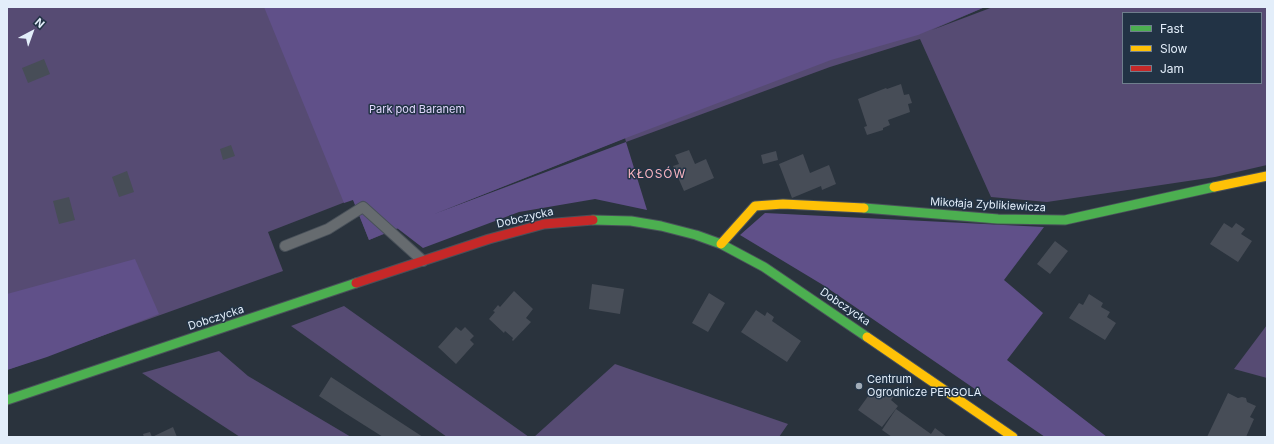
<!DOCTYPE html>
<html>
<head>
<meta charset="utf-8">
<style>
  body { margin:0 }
  #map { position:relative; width:1274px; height:444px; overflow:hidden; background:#2a333d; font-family:Inter,sans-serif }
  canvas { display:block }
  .frame { position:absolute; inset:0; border:8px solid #e3eefa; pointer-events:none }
  .legend { position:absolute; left:1122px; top:12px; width:140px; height:72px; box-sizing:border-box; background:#223345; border:1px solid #6f7e8d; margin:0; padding:5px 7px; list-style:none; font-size:12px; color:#e3eefa }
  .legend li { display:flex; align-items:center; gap:8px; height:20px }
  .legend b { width:20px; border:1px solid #6f7e8d }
  .north { position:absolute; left:12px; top:12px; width:40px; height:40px; -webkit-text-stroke:3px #223345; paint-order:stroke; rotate:41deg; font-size:11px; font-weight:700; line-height:16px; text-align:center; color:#e3eefa }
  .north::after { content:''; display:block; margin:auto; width:14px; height:18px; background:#e3eefa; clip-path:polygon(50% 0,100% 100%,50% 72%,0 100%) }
</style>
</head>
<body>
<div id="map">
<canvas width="1274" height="444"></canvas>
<div class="frame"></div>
<ul class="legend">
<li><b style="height:5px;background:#4caf50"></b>Fast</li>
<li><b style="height:5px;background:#ffc107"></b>Slow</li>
<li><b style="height:5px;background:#c62828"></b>Jam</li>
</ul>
<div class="north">N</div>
</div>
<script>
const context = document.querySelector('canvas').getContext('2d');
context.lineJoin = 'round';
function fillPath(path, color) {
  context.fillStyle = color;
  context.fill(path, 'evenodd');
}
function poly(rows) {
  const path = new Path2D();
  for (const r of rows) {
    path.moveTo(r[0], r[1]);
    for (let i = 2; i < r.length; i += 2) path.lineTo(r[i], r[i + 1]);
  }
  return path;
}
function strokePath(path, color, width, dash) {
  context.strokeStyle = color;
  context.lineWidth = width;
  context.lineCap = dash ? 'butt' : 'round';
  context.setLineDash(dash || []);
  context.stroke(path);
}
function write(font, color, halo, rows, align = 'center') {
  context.font = font + ' Inter,sans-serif';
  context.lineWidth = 3;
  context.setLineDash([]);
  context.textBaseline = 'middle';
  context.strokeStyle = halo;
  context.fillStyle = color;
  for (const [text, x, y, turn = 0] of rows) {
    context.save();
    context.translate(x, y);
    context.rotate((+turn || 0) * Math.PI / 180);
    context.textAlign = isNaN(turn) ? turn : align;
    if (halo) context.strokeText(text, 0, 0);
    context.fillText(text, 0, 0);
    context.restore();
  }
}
const green = poly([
  [7,7,985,7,932,30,993,7,1267,7,1267,165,1215,177,1047,202,991,197,920,39,830,67,626,142,625,138,369,240,353,199,268,232,283,271,7,370],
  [1123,13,1261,13,1261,83,1123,83],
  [344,306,529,437,447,437,291,326],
  [1267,325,1267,378,1234,369],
  [219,351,248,376,351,437,240,437,142,373],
  [615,364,788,424,779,437,534,437]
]);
const forest = poly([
  [264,7,985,7,918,35,831,60,626,138,434,214,626,142,647,210,595,199,519,212,423,248,397,228,369,240,353,200,344,203],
  [765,213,1044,227,1004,280,1043,313,1007,360,1107,437,1045,437,823,285,740,235],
  [135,259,159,314,47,357,7,370,7,294]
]);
const building = poly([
  [44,59,50,74,28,83,22,68],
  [901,84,904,95,909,94,912,103,908,104,910,112,888,120,890,125,883,128,883,130,867,135,864,127,867,126,858,99,886,88,887,89],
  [231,145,235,156,223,160,220,149],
  [689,150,695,164,706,159,714,178,684,191,673,166,679,164,675,155],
  [776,151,778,160,763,164,761,155],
  [803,154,810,173,829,165,836,184,822,190,821,186,792,198,779,164],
  [127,171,134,192,119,197,112,177],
  [69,197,75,220,59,224,53,201],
  [1224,223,1232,228,1236,223,1245,229,1241,234,1252,241,1238,262,1210,244],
  [1055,241,1068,251,1050,274,1037,264],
  [592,284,624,289,620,314,589,309],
  [514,291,533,309,526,318,531,322,513,341,512,340,513,338,505,331,504,333,489,319,495,312,493,311,498,305,500,307],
  [709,293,725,303,708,332,692,323],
  [1089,294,1103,303,1101,307,1110,312,1107,317,1116,323,1105,340,1069,318,1079,303,1083,305],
  [756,310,765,316,767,312,774,317,772,321,801,341,787,362,741,332],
  [456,327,461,331,465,327,474,336,470,340,474,344,456,364,438,347],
  [331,377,357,394,423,437,383,437,345,413,319,396],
  [874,388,882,394,884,390,894,396,891,400,898,406,882,427,858,410],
  [1228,393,1238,398,1242,397,1246,398,1247,402,1256,406,1250,417,1254,419,1246,437,1207,437],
  [896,409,931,434,935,428,947,437,892,437,882,430],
  [173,427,177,437,144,437,143,434,150,432,152,437]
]);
const lane = poly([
  [285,246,328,229,363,207,423,261]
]);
const fast = poly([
  [864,208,998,219,1065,220,1214,187],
  [593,220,631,221,661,226,696,235,721,244,764,267,867,337],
  [7,400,356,283]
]);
const slow = poly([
  [1214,187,1267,176],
  [721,244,755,206,783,204,864,208],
  [867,337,1013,437]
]);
const jam = poly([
  [356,283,489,239,544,224,593,220]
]);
const markers = [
  [859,386,4,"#a2adb8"]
];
const parkNames = [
  ["Park pod Baranem",417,110]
];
const streetNames = [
  ["Mikołaja Zyblikiewicza",988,205,3],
  ["Dobczycka",525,218,-13],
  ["Dobczycka",845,307,34],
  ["Dobczycka",216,318,-18]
];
const poiNames = [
  ["Centrum",867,380],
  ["Ogrodnicze PERGOLA",867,393]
];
const neighbourhoodNames = [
  ["KŁOSÓW",657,174]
];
fillPath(green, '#564b73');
fillPath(forest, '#605089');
fillPath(building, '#474d57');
strokePath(lane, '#49515a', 12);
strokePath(fast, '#49515a', 11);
strokePath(slow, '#49515a', 11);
strokePath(jam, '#49515a', 11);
strokePath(lane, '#666b6f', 10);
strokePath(fast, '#4caf50', 9);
strokePath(slow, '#ffc107', 9);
strokePath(jam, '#c62828', 9);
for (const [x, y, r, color] of markers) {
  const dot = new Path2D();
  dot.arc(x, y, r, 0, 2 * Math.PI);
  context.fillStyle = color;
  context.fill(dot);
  strokePath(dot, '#223345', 1.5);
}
write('11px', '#e1d7fd', '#223345', parkNames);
write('11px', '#e3eefa', '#223345', streetNames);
write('11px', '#e3eefa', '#223345', poiNames, 'left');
context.letterSpacing = '1px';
write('12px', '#f9b5c1', '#223345', neighbourhoodNames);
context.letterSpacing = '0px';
</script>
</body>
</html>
